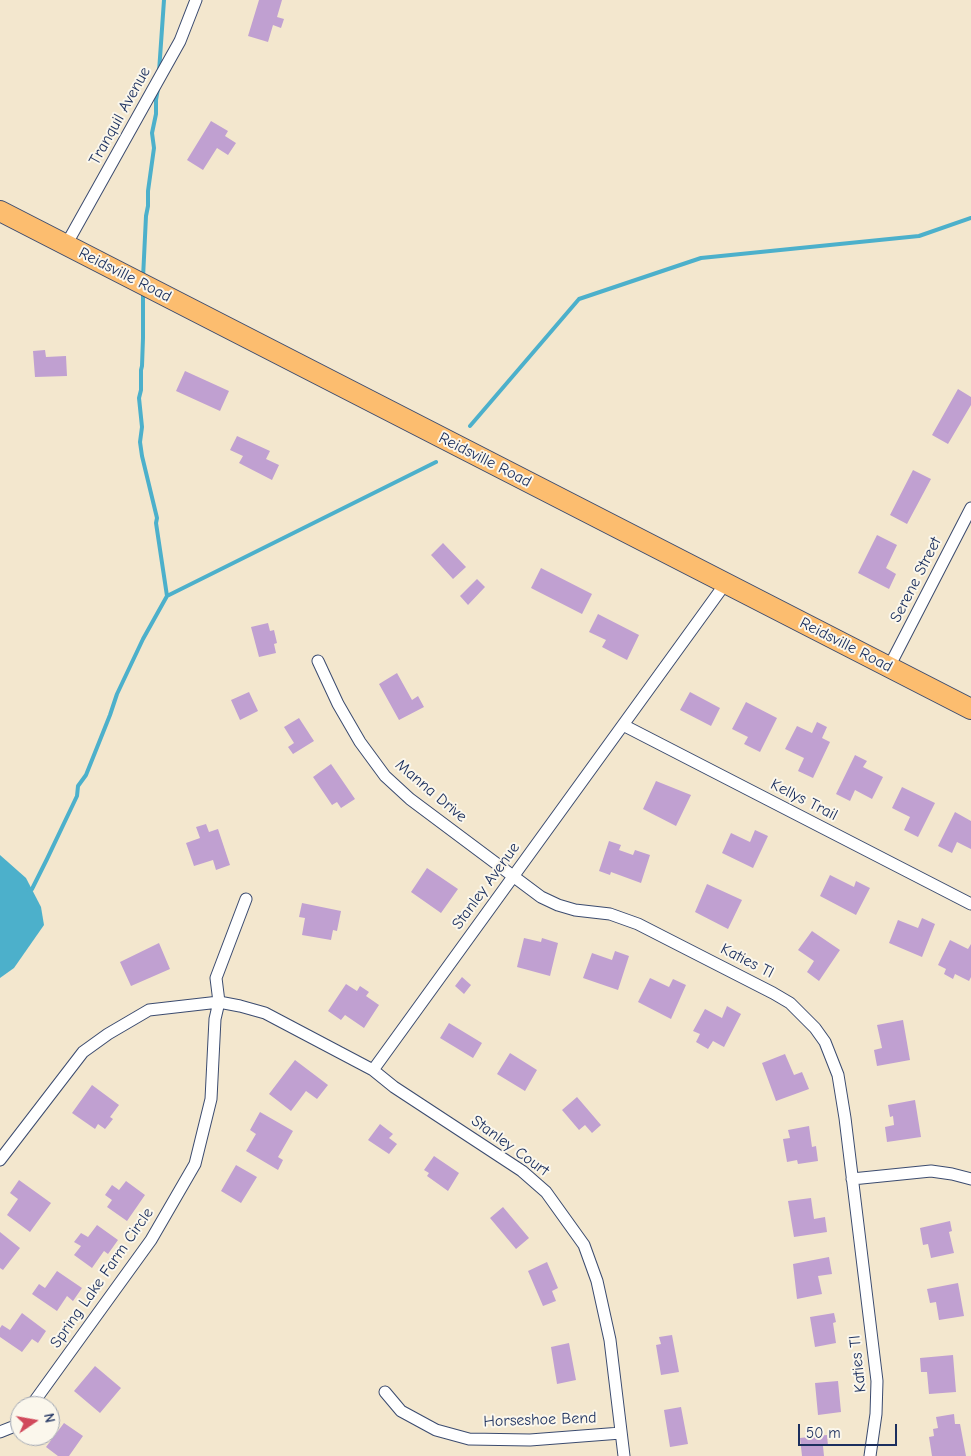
<!DOCTYPE html>
<html>
<head>
<meta charset="utf-8">
<style>
  body { margin:0 }
  #map { position:relative; width:971px; height:1456px; overflow:hidden; background:#f3e7ce; font-family:"Comic Neue",sans-serif }
  canvas { display:block }
  .north { position:absolute; left:10px; top:1396px; width:50px; height:50px; box-sizing:border-box; background:#fbf7ec; border:1px solid #a1a7b3; border-radius:50%; rotate:78deg; font-size:14px; font-weight:700; line-height:20px; text-align:center; color:#1b2f5e }
  .north::after { content:''; display:block; margin:auto; width:18px; height:22px; background:#d1495b; clip-path:polygon(50% 0,100% 100%,50% 72%,0 100%) }
  .scale { position:absolute; left:798px; top:1424px; width:99px; height:22px; box-sizing:border-box; border:2px solid #1b2f5e; border-top:0; padding-left:6px; font-size:15px; line-height:18px; white-space:nowrap; color:#1b2f5e; -webkit-text-stroke:4px #fbf7ec; paint-order:stroke }
</style>
</head>
<body>
<div id="map">
<canvas width="971" height="1456"></canvas>
<div class="north">N</div>
<div class="scale">50 m</div>
</div>
<script>
const context = document.querySelector('canvas').getContext('2d');
context.lineJoin = 'round';
function fillPath(path, color) {
  context.fillStyle = color;
  context.fill(path, 'evenodd');
}
function poly(rows) {
  const path = new Path2D();
  for (const r of rows) {
    path.moveTo(r[0], r[1]);
    for (let i = 2; i < r.length; i += 2) path.lineTo(r[i], r[i + 1]);
  }
  return path;
}
function strokePath(path, color, width, dash) {
  context.strokeStyle = color;
  context.lineWidth = width;
  context.lineCap = dash ? 'butt' : 'round';
  context.setLineDash(dash || []);
  context.stroke(path);
}
function write(font, color, halo, rows, align = 'center') {
  context.font = font + ' "Comic Neue",sans-serif';
  context.lineWidth = 4;
  context.setLineDash([]);
  context.textBaseline = 'middle';
  context.strokeStyle = halo;
  context.fillStyle = color;
  for (const [text, x, y, turn = 0] of rows) {
    context.save();
    context.translate(x, y);
    context.rotate((+turn || 0) * Math.PI / 180);
    context.textAlign = isNaN(turn) ? turn : align;
    if (halo) context.strokeText(text, 0, 0);
    context.fillText(text, 0, 0);
    context.restore();
  }
}
const water = poly([
  [0,855,26,878,41,907,44,925,14,968,0,978]
]);
const stream = poly([
  [159,72,164,0],
  [143,278,146,216,148,206,148,191,154,148,152,133,156,114,156,100,158,89],
  [143,292,143,338,142,366,141,370,141,390,139,398,142,427,140,442,142,456,157,518,156,523,167,596],
  [470,426,579,299,701,258,919,236,971,218],
  [28,890,32,889,47,859,77,796,78,786,86,775,110,715,117,694,143,639,167,596,436,462]
]);
const building = poly([
  [259,0,282,0,277,17,284,19,281,28,273,25,268,42,248,36],
  [211,121,228,131,225,136,236,143,228,155,217,148,203,170,187,160],
  [45,350,46,357,66,356,67,376,35,377,33,351],
  [185,371,229,391,220,411,176,391],
  [958,389,971,397,971,405,948,444,932,435],
  [237,436,270,451,266,459,279,465,272,480,239,463,243,456,230,450],
  [913,470,931,479,907,524,890,515],
  [877,535,897,545,886,568,896,574,889,589,858,573],
  [443,543,466,567,453,579,431,555],
  [541,568,592,594,582,614,531,588],
  [477,579,485,587,468,605,460,596],
  [598,614,639,635,627,660,602,647,606,640,589,632],
  [268,623,270,631,274,630,277,643,274,644,276,653,259,657,251,627],
  [397,673,412,700,418,696,424,707,399,720,379,684],
  [249,692,258,711,240,720,231,700],
  [690,692,720,708,711,726,680,710],
  [746,702,777,718,760,752,744,744,748,737,732,729],
  [299,718,314,741,293,754,288,747,294,743,284,727],
  [817,722,827,727,822,738,830,742,813,778,798,771,804,758,785,749,797,726,812,733],
  [855,755,867,761,863,767,883,777,872,799,855,790,850,801,836,794],
  [331,764,355,799,341,808,337,802,332,805,313,777],
  [656,781,691,795,676,826,643,809],
  [902,787,935,803,918,837,904,830,910,817,892,808],
  [955,812,971,821,971,849,957,842,952,853,938,846],
  [206,824,209,832,218,829,230,865,216,870,213,860,194,866,186,843,200,838,196,827],
  [755,830,768,836,753,868,722,853,731,833,750,842],
  [609,841,621,845,619,850,633,855,635,850,650,855,641,883,611,872,610,875,599,871],
  [427,868,458,889,441,913,411,892],
  [830,875,854,887,856,881,870,888,856,915,820,896],
  [707,884,742,900,728,929,695,912],
  [302,903,341,911,337,931,333,930,331,940,302,935,305,918,299,917],
  [922,918,935,924,922,957,889,943,898,920,918,928],
  [812,931,840,950,819,981,807,972,814,961,798,950],
  [524,938,541,942,542,938,558,943,550,976,517,967],
  [950,940,968,949,971,944,971,977,969,981,955,974,953,979,944,974,946,969,938,965],
  [159,943,170,969,131,986,120,962],
  [615,951,629,956,618,990,583,978,592,953,612,960],
  [462,977,471,985,464,994,455,986],
  [650,978,669,987,673,979,686,985,671,1019,638,1002],
  [346,984,357,991,360,986,369,992,366,996,379,1005,364,1028,345,1015,341,1020,328,1011],
  [727,1006,741,1014,724,1047,713,1041,708,1049,696,1042,700,1034,693,1031,705,1009,722,1018],
  [903,1020,910,1060,877,1066,874,1050,882,1048,877,1025],
  [449,1023,482,1043,473,1058,440,1038],
  [510,1053,537,1070,525,1091,497,1074],
  [785,1054,794,1075,802,1072,809,1089,776,1101,762,1063],
  [295,1060,328,1085,317,1099,306,1091,291,1111,269,1094],
  [92,1085,119,1105,110,1117,113,1119,105,1129,98,1124,95,1129,72,1113],
  [577,1097,601,1125,592,1133,585,1125,579,1130,562,1110],
  [915,1100,921,1137,887,1142,885,1127,894,1125,893,1116,890,1117,888,1105],
  [260,1112,293,1131,278,1157,283,1160,278,1170,246,1151,256,1134,250,1130],
  [380,1124,393,1134,389,1138,397,1144,389,1154,368,1140],
  [809,1126,812,1147,816,1146,818,1161,798,1164,797,1160,787,1162,783,1139,790,1138,788,1130],
  [434,1156,459,1173,448,1191,427,1176,429,1173,424,1170],
  [236,1165,257,1177,241,1203,221,1191],
  [19,1180,51,1203,30,1232,7,1215,18,1199,10,1193],
  [126,1181,145,1195,127,1221,107,1207,112,1200,105,1195,112,1185,119,1190],
  [811,1198,814,1219,825,1217,827,1232,794,1237,788,1201],
  [503,1207,529,1238,516,1249,490,1218],
  [950,1221,952,1231,949,1232,954,1253,931,1258,928,1244,923,1245,920,1228],
  [97,1225,118,1240,108,1254,104,1251,92,1268,74,1255,81,1246,74,1242,81,1233,88,1237],
  [0,1232,20,1248,3,1270,0,1268],
  [829,1257,832,1274,818,1276,822,1294,797,1299,793,1264],
  [547,1262,558,1288,552,1291,556,1301,543,1306,528,1271],
  [57,1271,82,1288,73,1301,67,1296,57,1311,32,1294,39,1284,45,1288],
  [958,1283,964,1316,939,1320,936,1302,930,1303,927,1289],
  [22,1313,46,1331,38,1343,32,1339,22,1352,0,1337,0,1328,2,1325,10,1330],
  [834,1313,836,1322,833,1323,836,1343,815,1347,810,1317],
  [672,1335,679,1372,661,1375,656,1345,661,1344,659,1337],
  [569,1343,576,1380,557,1384,551,1347],
  [953,1355,956,1392,929,1394,927,1372,921,1372,920,1358],
  [95,1366,121,1388,100,1413,74,1391],
  [838,1381,841,1412,818,1415,815,1383],
  [681,1407,688,1444,670,1447,664,1410],
  [954,1414,955,1424,960,1424,966,1456,932,1456,929,1437,934,1436,933,1429,938,1428,936,1417],
  [64,1423,83,1436,69,1456,58,1456,46,1447],
  [827,1435,828,1446,823,1446,824,1456,802,1456,800,1438]
]);
const minor = poly([
  [66,245,180,41,196,0],
  [318,661,338,704,360,742,385,776,410,799,541,897,558,905,575,910,610,914,638,924,773,993,790,1003,815,1028,825,1042,838,1075,845,1118,877,1381,876,1414,870,1456],
  [889,667,971,508],
  [623,725,971,904],
  [373,1070,725,584],
  [0,1160,83,1052,108,1034,149,1010,219,1002,240,1006,265,1013,373,1070,394,1087,522,1171,546,1192,584,1245,597,1281,610,1340,624,1456],
  [852,1179,931,1171,952,1174,971,1179],
  [385,1392,401,1411,436,1430,469,1439,530,1440,621,1433],
  [31,1406,151,1240,195,1164,211,1099,215,1019,219,1002,216,978,246,899],
  [0,1432,15,1426,20,1419]
]);
const trunk = poly([
  [0,211,971,709]
]);
const streetNames = [
  ["Tranquil Avenue",120,116,-61],
  ["Reidsville Road",125,275,27],
  ["Reidsville Road",485,460,27],
  ["Serene Street",916,580,-63],
  ["Reidsville Road",846,645,27],
  ["Manna Drive",431,791,40],
  ["Kellys Trail",804,800,27],
  ["Stanley Avenue",486,886,-54],
  ["Katies Tl",747,961,27],
  ["Stanley Court",510,1146,36],
  ["Spring Lake Farm Circle",102,1278,-55],
  ["Katies Tl",858,1364,-96],
  ["Horseshoe Bend",540,1420,-2]
];
fillPath(water, '#4cb0cb');
strokePath(stream, '#4cb0cb', 4);
fillPath(building, '#c0a0d1');
strokePath(minor, '#3b4b6f', 13);
strokePath(trunk, '#3b4b6f', 22);
strokePath(minor, '#fff', 11);
strokePath(trunk, '#fcbd6f', 20);
write('16px', '#1b2f5e', '#fbf7ec', streetNames);
</script>
</body>
</html>
